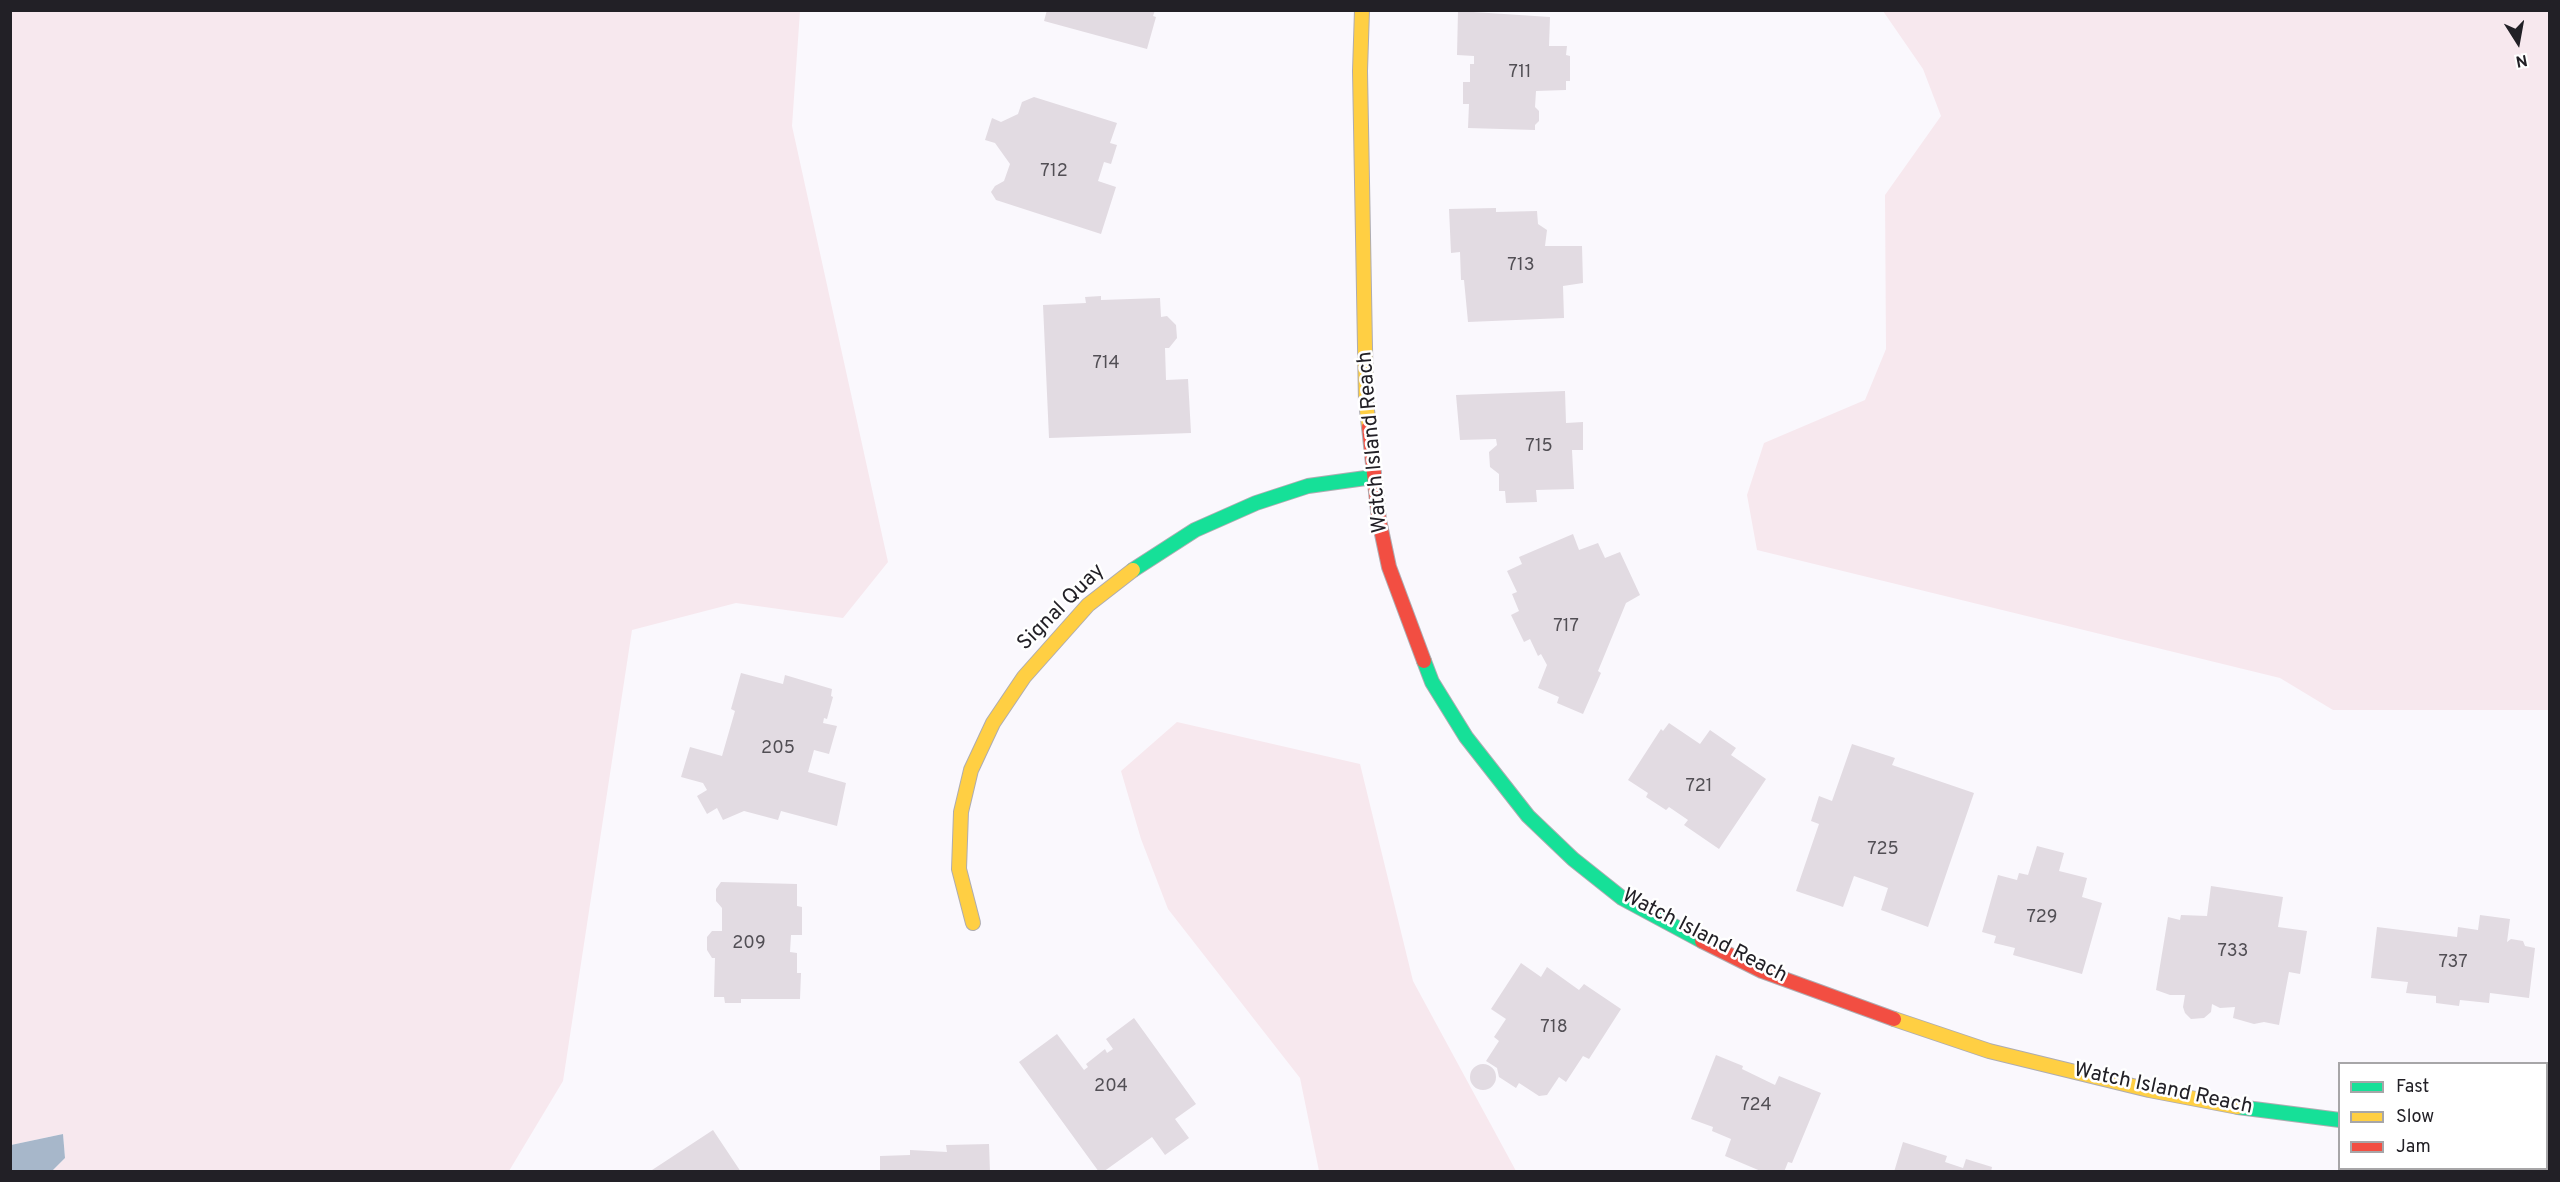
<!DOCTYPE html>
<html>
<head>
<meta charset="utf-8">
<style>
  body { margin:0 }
  #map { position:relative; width:2560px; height:1182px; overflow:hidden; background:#faf8fd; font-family:Overpass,sans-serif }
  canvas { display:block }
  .frame { position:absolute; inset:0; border:12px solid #222026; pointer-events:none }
  .legend { position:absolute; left:2338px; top:1062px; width:210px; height:108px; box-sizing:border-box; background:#fff; border:2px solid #a7a6a8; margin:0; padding:8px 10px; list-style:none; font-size:18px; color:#222026 }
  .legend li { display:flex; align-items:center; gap:12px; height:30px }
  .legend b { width:30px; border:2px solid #a7a6a8 }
  .north { position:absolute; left:2488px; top:12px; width:60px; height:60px; -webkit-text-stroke:4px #fff; paint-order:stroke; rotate:169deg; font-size:16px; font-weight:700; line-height:24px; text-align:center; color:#222026 }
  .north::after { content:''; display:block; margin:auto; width:21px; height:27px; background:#222026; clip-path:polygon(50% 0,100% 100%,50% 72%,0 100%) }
</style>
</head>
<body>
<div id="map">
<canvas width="2560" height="1182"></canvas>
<div class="frame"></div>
<ul class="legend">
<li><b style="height:8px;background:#16e098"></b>Fast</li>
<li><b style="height:8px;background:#ffcf43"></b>Slow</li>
<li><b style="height:8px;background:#f24e42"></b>Jam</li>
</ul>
<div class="north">N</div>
</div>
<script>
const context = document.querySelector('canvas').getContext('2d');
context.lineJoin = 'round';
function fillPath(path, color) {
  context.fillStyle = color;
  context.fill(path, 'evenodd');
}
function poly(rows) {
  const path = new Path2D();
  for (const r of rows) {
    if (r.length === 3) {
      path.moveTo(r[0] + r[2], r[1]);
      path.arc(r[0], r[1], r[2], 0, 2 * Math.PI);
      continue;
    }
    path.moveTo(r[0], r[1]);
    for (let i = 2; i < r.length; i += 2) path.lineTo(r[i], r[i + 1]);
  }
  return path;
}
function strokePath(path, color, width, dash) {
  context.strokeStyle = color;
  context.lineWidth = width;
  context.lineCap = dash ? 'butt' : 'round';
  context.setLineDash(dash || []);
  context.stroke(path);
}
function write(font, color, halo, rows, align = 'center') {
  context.font = font + ' Overpass,sans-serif';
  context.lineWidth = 5;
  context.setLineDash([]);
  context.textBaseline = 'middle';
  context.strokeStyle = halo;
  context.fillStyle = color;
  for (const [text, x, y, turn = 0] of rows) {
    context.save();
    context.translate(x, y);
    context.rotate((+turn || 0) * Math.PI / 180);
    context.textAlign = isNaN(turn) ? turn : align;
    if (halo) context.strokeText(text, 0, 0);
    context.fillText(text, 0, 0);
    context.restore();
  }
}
const green = poly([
  [11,11,800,11,792,126,888,562,843,618,736,603,632,630,563,1081,509,1171,52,1171,65,1158,63,1134,11,1145],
  [1883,11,2549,11,2549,710,2333,710,2280,678,1757,550,1747,495,1764,443,1865,400,1886,349,1885,195,1941,116,1923,69],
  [1177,722,1360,764,1413,981,1516,1171,1319,1171,1300,1078,1168,909,1141,839,1121,771]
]);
const water = poly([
  [63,1134,65,1158,52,1171,11,1171,11,1145]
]);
const building = poly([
  [1047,10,1155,10,1153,16,1156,17,1147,49,1044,21],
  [1458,11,1550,17,1549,46,1567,46,1566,55,1570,56,1570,81,1566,81,1566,90,1536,91,1535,107,1539,111,1539,121,1535,125,1535,130,1468,128,1469,104,1463,104,1463,82,1470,82,1470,64,1474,64,1474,56,1457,55],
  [1034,97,1117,123,1110,143,1117,145,1111,164,1104,162,1098,181,1116,187,1101,234,996,200,991,192,995,186,1004,181,1010,164,995,143,985,140,992,118,1001,122,1018,114,1022,102],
  [1496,208,1496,212,1537,211,1538,224,1547,230,1545,246,1582,246,1583,283,1563,286,1564,318,1468,322,1464,280,1461,280,1460,252,1451,253,1449,209],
  [1101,296,1101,300,1160,298,1161,317,1167,316,1176,325,1177,338,1169,348,1165,348,1166,380,1188,379,1191,433,1049,438,1043,305,1086,303,1085,297],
  [1565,391,1566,423,1583,422,1583,450,1572,450,1574,489,1536,490,1537,502,1506,503,1505,491,1499,491,1499,474,1490,467,1489,452,1497,445,1496,439,1460,440,1456,395],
  [1573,534,1579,550,1598,543,1605,558,1620,552,1640,595,1626,603,1598,671,1601,673,1583,714,1557,703,1559,697,1538,688,1547,665,1541,654,1538,656,1530,639,1524,642,1511,615,1519,611,1512,594,1517,592,1507,571,1522,564,1519,557],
  [741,673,783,684,785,675,832,689,831,696,833,697,827,719,824,718,823,723,837,726,829,754,814,750,808,772,846,783,837,826,781,811,778,820,744,811,723,820,717,808,707,814,697,796,707,790,703,783,681,777,690,747,722,756,735,711,731,709],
  [1669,723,1700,744,1710,730,1736,748,1731,755,1766,779,1719,849,1684,825,1688,820,1669,807,1666,810,1646,797,1648,793,1628,780,1661,729,1663,731],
  [1852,744,1895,758,1892,765,1974,793,1928,927,1881,910,1888,888,1854,876,1843,907,1796,891,1819,824,1811,821,1819,796,1832,801],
  [2037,846,2064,853,2059,871,2087,878,2082,897,2102,903,2082,974,2013,955,2015,948,1994,943,1996,936,1982,932,1998,875,2017,880,2019,873,2028,875],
  [721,882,797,884,797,906,802,907,802,935,791,935,790,952,797,953,797,973,801,973,800,999,741,999,741,1003,725,1003,724,997,714,997,715,958,712,958,707,950,707,937,712,931,722,931,722,908,716,901,716,889],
  [2211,886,2283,897,2278,927,2307,931,2300,974,2289,972,2279,1025,2264,1022,2254,1024,2233,1018,2235,1007,2220,1008,2212,1004,2211,1012,2204,1018,2191,1019,2185,1013,2183,1007,2185,995,2170,995,2156,990,2168,917,2180,920,2181,915,2207,916],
  [2480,915,2510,919,2507,942,2511,939,2523,941,2525,946,2535,948,2529,998,2490,993,2489,1003,2460,1000,2459,1006,2436,1003,2436,996,2406,993,2408,982,2371,978,2377,927,2457,937,2458,927,2478,930],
  [1521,963,1541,977,1547,967,1579,990,1584,984,1621,1009,1589,1059,1583,1056,1566,1082,1559,1077,1547,1095,1539,1096,1519,1083,1516,1088,1499,1077,1497,1068,1486,1061,1499,1041,1494,1037,1506,1019,1491,1009],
  [1134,1018,1196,1104,1175,1119,1189,1138,1165,1155,1152,1137,1103,1172,1099,1172,1019,1062,1057,1034,1084,1070,1088,1067,1086,1064,1105,1049,1107,1053,1113,1049,1106,1039],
  [1716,1055,1743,1066,1742,1069,1775,1085,1779,1076,1821,1093,1792,1163,1788,1162,1784,1172,1763,1172,1725,1156,1731,1139,1712,1131,1713,1127,1691,1119],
  [1483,1077,13],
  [713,1130,741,1172,649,1172],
  [1903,1142,1947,1156,1945,1162,1963,1168,1966,1159,1992,1167,1991,1172,1894,1172],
  [989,1144,990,1172,880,1172,880,1156,910,1155,910,1150,947,1152,946,1145]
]);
const street = poly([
  [2546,1127,2550,1127]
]);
const fast = poly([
  [1133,570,1195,530,1256,503,1308,486,1373,477],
  [1424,661,1432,682,1466,737,1528,816,1573,859,1622,898,1702,941],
  [2238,1107,2340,1120]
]);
const slow = poly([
  [1362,10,1360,71,1366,402,1369,427],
  [973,923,959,869,961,812,971,770,993,723,1024,677,1088,605,1133,570],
  [1894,1019,1989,1051,2149,1090,2238,1107]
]);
const jam = poly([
  [1369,427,1379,520,1389,567,1424,661],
  [1702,941,1762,971,1894,1019]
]);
const numberNames = [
  ["711",1520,73],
  ["712",1054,172],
  ["713",1521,266],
  ["714",1106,364],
  ["715",1539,447],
  ["717",1566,627],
  ["205",778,749],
  ["721",1699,787],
  ["725",1883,850],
  ["729",2042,918],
  ["209",749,944],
  ["733",2233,952],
  ["737",2453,963],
  ["718",1554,1028],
  ["204",1111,1087],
  ["724",1756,1106]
];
const streetNames = [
  ["Watch Island Reach",1374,442,-95],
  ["Signal Quay",1062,608,-45],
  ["Watch Island Reach",1704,937,27],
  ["Watch Island Reach",2163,1090,12]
];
fillPath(green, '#f7e8ee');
fillPath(water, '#a7b7ca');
fillPath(building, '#e2dbe2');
strokePath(street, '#aeacb1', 36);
strokePath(fast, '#aeacb1', 16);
strokePath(slow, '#aeacb1', 16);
strokePath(jam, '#aeacb1', 16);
strokePath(street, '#fefeff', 33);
strokePath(fast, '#16e098', 14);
strokePath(slow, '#ffcf43', 14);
strokePath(jam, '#f24e42', 14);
write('18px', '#524f55', null, numberNames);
write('21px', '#222026', '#fff', streetNames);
</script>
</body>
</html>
